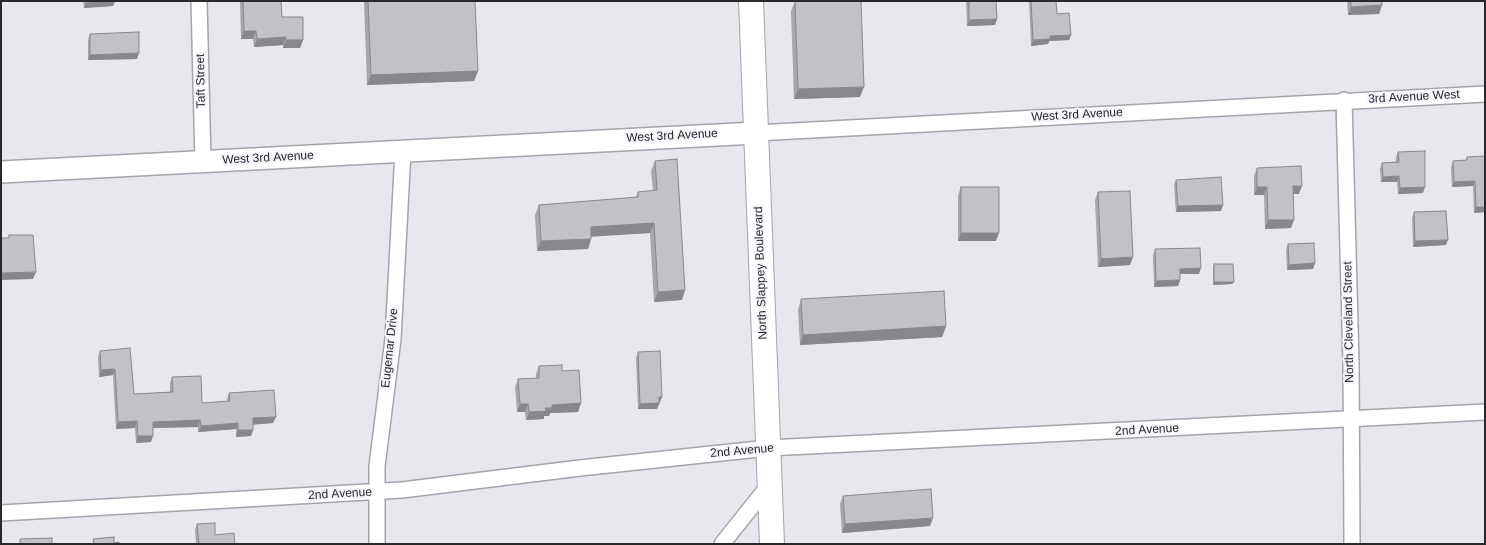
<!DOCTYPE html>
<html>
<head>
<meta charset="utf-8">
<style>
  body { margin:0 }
  #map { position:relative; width:1486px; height:545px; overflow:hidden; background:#e6e8ee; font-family:Helvetica,sans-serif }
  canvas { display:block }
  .frame { position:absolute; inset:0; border:2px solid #28292b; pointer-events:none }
</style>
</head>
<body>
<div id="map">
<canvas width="1486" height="545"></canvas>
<div class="frame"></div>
</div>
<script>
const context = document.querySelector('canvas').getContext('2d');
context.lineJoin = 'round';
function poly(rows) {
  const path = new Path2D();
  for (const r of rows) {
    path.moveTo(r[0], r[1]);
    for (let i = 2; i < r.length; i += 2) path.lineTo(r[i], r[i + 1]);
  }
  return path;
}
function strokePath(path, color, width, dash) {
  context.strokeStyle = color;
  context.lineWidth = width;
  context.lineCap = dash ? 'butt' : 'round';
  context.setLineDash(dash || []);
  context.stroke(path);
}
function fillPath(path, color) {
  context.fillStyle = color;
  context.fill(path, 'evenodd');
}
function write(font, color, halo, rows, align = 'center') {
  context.font = font + ' Helvetica,sans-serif';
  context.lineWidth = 4;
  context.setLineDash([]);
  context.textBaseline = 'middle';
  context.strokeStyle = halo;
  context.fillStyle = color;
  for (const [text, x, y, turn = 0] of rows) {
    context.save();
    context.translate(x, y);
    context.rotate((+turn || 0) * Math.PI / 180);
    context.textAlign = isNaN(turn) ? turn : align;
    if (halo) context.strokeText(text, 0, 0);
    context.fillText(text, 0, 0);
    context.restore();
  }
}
const street = poly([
  [199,1,203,161],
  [1344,100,1351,363,1352,544],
  [756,133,1485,94],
  [1,513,402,490,580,468,768,448,1485,412],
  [377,544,377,466,393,339,403,151],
  [722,544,769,485]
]);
const secondary = poly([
  [1,172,756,133]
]);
const primary = poly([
  [751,1,772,544]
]);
const wall = poly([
  [83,1,115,1,113,6,84,8],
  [240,1,281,1,282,17,303,40,300,48,283,48,283,45,254,47,253,39,241,39],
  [364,1,475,1,478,71,474,81,367,85],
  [795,1,860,97,794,99,791,11],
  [966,1,996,1,997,19,995,25,967,26],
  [1029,1,1056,1,1057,14,1071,35,1069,40,1049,41,1048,44,1031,46],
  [1347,1,1382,1,1382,5,1379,14,1348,15],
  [90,34,137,59,88,60,88,40],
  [1398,152,1423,193,1398,194,1397,182,1381,182,1380,168,1382,163,1396,162,1396,157],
  [1467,157,1485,212,1474,213,1473,186,1452,187,1451,167,1453,161,1466,160],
  [655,161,682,300,654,302,650,233,591,236,591,239,588,249,537,251,535,215,539,205,636,197,638,192,653,191,651,171],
  [1257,168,1299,194,1293,194,1291,228,1265,229,1264,195,1254,195,1254,176],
  [1176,180,1221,211,1176,212,1174,185],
  [961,187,996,241,958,241,958,195],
  [1098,192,1130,265,1098,267,1095,200],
  [1414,212,1446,245,1413,247,1412,218],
  [1288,244,1315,263,1313,269,1287,270,1286,250],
  [1155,249,1199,274,1180,274,1180,280,1178,286,1154,287,1153,255],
  [1214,264,1234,282,1232,284,1213,285,1213,267],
  [801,299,946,326,942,337,800,345,798,310],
  [100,351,134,394,170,392,170,383,172,377,202,403,227,401,227,399,229,393,273,423,253,424,253,430,251,436,236,437,236,429,198,432,198,427,153,428,151,442,136,443,135,428,116,429,113,375,99,377,98,357],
  [638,352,662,397,657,409,638,409,636,358],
  [539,366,562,371,581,403,578,412,550,413,549,416,544,416,544,419,526,420,525,412,517,412,515,387,518,379,536,378,536,374],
  [843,496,930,526,842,533,840,504],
  [197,524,215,535,235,544,196,544,195,530]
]);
const shadedWall = poly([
  [105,1,115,1,113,6,84,8,86,3],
  [1382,5,1379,14,1348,15,1351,7],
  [997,19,995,25,967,26,969,20],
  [244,31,256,31,253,39,241,39],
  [1071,35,1069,40,1049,41,1048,44,1031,46,1033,40,1050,36],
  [286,37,283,45,254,47,257,39],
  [286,40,303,40,300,48,283,48],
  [139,53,137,59,88,60,90,55],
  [478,71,474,81,367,85,371,75],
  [864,87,860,97,794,99,798,89],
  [1399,176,1397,182,1381,182,1383,177],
  [1475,181,1473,186,1452,187,1454,182],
  [1293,186,1302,186,1299,194,1290,194],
  [1257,187,1267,187,1264,195,1254,195],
  [1425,187,1423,193,1398,194,1400,188],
  [1223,205,1221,211,1176,212,1178,206],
  [1476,207,1485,207,1485,212,1474,213],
  [1268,220,1294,220,1291,228,1265,229],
  [654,223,650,233,587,237,591,227],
  [961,233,999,233,996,241,958,241],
  [591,239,588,249,537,251,541,241],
  [1448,240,1446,245,1413,247,1415,241],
  [1133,257,1130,265,1098,267,1101,259],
  [1315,263,1313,269,1287,270,1289,265],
  [1201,268,1199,274,1178,274,1180,269],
  [36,272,33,279,1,280,1,273],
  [1180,280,1178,286,1154,287,1156,281],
  [1214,282,1234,282,1232,284,1213,285],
  [685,290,682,300,654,302,658,292],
  [946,326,942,337,800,345,803,335],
  [115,369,113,375,99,377,101,370],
  [659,397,662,397,657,409,638,409,640,404],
  [581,403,578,412,550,413,549,416,544,416,544,419,526,420,529,412,545,408,552,405],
  [520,404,528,404,525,412,517,412],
  [276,417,273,423,250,425,253,418],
  [200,420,198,427,150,428,153,422],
  [137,421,135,428,116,429,118,422],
  [238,423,236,429,198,432,201,426],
  [238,430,253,430,251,436,236,437],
  [138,436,153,436,151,442,136,443],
  [933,518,930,526,842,533,845,524]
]);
const building = poly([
  [86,1,105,1,86,3,86,1],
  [243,1,281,1,282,17,303,17,303,40,286,40,286,37,257,39,256,31,244,31,243,1],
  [368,1,475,1,478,71,371,75,368,1],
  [795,1,861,1,864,87,798,89,795,1],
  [969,1,996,1,997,19,969,20,969,1],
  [1031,1,1056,1,1057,14,1069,13,1071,35,1050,36,1050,39,1033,40,1031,1],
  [1351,1,1382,1,1382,5,1351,7,1351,1],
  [139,32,139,53,90,55,90,34,139,32],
  [1425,151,1425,187,1400,188,1399,176,1383,177,1382,163,1399,162,1398,152,1425,151],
  [1485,156,1485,207,1476,207,1475,181,1454,182,1453,161,1467,160,1467,157,1485,156],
  [677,159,685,290,658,292,654,223,591,227,591,239,541,241,539,205,638,197,638,192,657,190,655,161,677,159],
  [1301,166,1302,186,1293,186,1294,220,1268,220,1267,187,1257,187,1257,168,1301,166],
  [1221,177,1223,205,1178,206,1176,180,1221,177],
  [961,187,999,187,999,233,961,233,961,187],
  [1130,191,1133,257,1101,259,1098,192,1130,191],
  [1446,211,1448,240,1415,241,1414,212,1446,211],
  [9,235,33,235,36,272,1,273,1,238,9,238,9,235],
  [1314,243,1315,263,1289,265,1288,244,1314,243],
  [1200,248,1201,268,1180,269,1180,280,1156,281,1155,249,1200,248],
  [1214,264,1233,264,1234,282,1214,282,1214,264],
  [944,291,946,326,803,335,801,299,944,291],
  [130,348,134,394,173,392,172,377,201,376,202,403,230,401,229,393,274,390,276,417,253,418,253,430,238,430,238,423,201,426,200,420,153,422,153,436,138,436,137,421,118,422,115,369,101,370,100,351,130,348],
  [660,351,662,397,659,397,659,403,640,404,638,352,660,351],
  [562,365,562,371,579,370,581,403,552,405,552,408,545,408,547,411,529,412,528,404,520,404,518,379,539,378,539,366,562,365],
  [931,489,933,518,845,524,843,496,931,489],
  [215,523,215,535,234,533,235,544,199,544,197,524,215,523],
  [114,537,114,543,119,542,119,544,92,544,94,544,93,539,114,537],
  [52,538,52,544,20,544,20,539,52,538]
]);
const streetNames = [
  ["Taft Street",201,81,-91],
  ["3rd Avenue West",1414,97,-3],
  ["West 3rd Avenue",1077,115,-3],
  ["West 3rd Avenue",672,136,-3],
  ["West 3rd Avenue",268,158,-3],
  ["North Slappey Boulevard",761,273,-92],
  ["North Cleveland Street",1349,322,-91],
  ["Eugemar Drive",390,348,-84],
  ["2nd Avenue",1147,430,-3],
  ["2nd Avenue",742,451,-5],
  ["2nd Avenue",340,494,-3]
];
strokePath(street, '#a3a5ab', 18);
strokePath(secondary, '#a3a5ab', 24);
strokePath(primary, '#a3a5ab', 26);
strokePath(street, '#fff', 15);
strokePath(secondary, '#fff', 21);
strokePath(primary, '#fff', 24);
fillPath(wall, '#a5a7ac');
fillPath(shadedWall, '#86888c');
fillPath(building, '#c0c2c8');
strokePath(building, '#86888c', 1);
write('12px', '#28292b', '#f3f5fb', streetNames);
</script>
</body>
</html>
